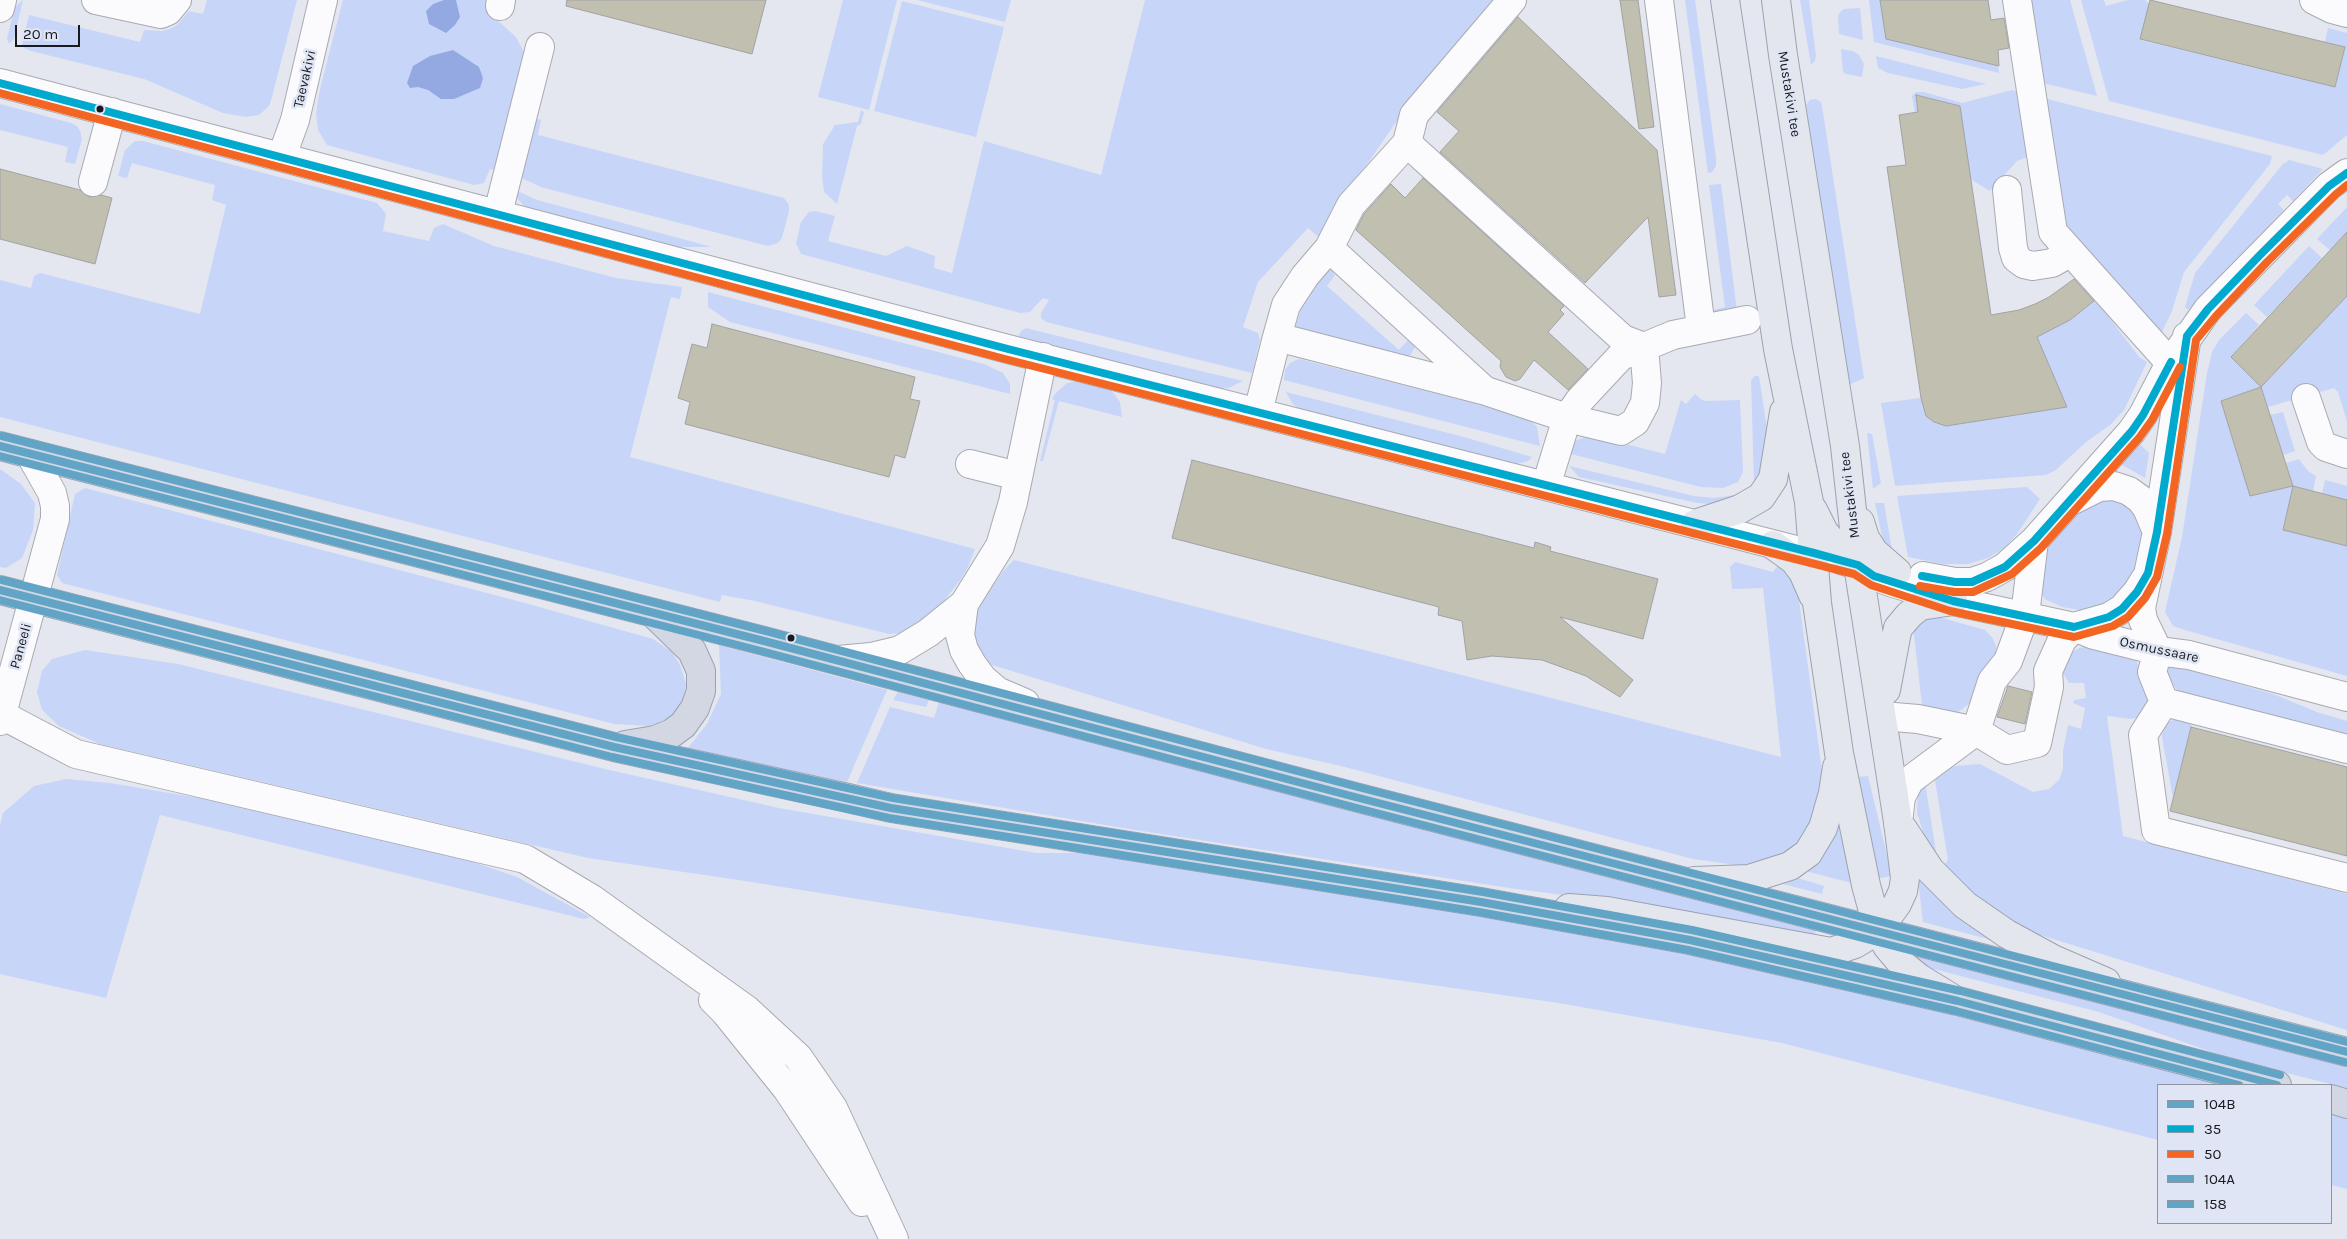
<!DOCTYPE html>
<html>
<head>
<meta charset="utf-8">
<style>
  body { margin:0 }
  #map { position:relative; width:2347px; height:1239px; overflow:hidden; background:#e4e7ef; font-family:Karla,sans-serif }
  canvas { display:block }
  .legend { position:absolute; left:2157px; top:1084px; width:175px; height:140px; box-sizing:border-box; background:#dfe5f4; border:1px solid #8f949f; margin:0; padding:6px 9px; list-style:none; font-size:15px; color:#181a1f }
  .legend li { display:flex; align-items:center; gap:10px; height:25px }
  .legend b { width:25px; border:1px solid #8f949f }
  .scale { position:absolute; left:15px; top:25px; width:65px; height:22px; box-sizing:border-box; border:2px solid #181a1f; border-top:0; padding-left:6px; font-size:15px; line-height:18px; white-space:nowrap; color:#181a1f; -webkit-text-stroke:4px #dfe5f4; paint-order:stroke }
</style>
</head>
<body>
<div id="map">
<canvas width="2347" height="1239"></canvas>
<ul class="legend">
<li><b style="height:6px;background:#61a4c6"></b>104B</li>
<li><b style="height:6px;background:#00a9ce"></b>35</li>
<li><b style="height:6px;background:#f26522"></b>50</li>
<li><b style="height:6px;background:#61a4c6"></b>104A</li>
<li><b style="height:6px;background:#61a4c6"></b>158</li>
</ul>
<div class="scale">20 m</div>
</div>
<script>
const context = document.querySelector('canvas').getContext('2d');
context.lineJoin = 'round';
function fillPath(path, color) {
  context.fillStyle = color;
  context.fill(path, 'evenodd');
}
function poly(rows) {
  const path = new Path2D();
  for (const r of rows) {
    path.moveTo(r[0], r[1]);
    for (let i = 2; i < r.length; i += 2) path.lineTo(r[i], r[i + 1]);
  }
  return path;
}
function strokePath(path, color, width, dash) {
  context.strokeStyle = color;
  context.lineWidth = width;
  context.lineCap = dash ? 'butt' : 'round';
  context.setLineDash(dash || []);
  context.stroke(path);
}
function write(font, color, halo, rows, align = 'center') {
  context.font = font + ' Karla,sans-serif';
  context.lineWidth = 5;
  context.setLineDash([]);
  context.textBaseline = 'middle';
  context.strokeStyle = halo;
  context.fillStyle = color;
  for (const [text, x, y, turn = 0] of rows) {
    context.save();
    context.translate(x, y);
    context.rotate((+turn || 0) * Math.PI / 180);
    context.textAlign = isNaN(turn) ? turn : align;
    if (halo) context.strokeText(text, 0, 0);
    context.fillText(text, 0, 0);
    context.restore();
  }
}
const green = poly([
  [23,0,14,39,9,44,7,38,15,7],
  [207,0,297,0,272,97,269,106,259,115,246,117,223,113,144,79,31,51,24,48,22,44,29,15,140,42,144,30,162,31,170,29,177,25,189,11,203,14],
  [343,0,494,0,497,20,516,37,525,54,500,171,490,169,484,183,474,185,327,145,318,130,316,113,320,89],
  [843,0,897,0,869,110,818,97],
  [917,0,1011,0,1005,22],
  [1145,0,1496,0,1394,125,1352,186,1320,238,1308,228,1258,282,1243,327,1258,333,1260,340,1252,373,1046,322,1041,318,1041,313,1049,300,1043,298,1030,312,1020,313,801,254,796,243,801,222,809,212,815,211,835,216,828,241,886,256,907,246,935,256,934,268,952,273,984,141,1101,175],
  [1685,0,1695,0,1716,158,1716,166,1712,172,1708,173],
  [1800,0,1809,0,1816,56,1815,61,1811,65],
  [1869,0,1880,0,1998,66,1999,73,1874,42],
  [2027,0,2070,0,2097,96,2039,82],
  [2081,0,2104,0,2106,6,2128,0,2145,0,2149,4,2140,40,2335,87,2345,47,2325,42,2328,28,2347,33,2347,135,2323,155,2109,101],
  [902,1,1004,27,976,137,874,111],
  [1860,8,1863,40,1839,34,1838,16,1841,11,1844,9],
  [1841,49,1853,51,1859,55,1864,64,1862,77,1846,74,1843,72],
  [1876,56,1986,84,1962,89,1888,73,1878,68],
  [2012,90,2021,92,2030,156,2017,161,1990,191,1970,179,1960,106,1916,95,1918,112,1915,113,1912,96,1916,92,1924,92,1962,103],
  [2043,98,2272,156,2270,164,2184,272,2172,311,2161,334,2064,230],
  [1816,99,1821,102,1822,106,1864,378,1847,386,1806,105,1810,100],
  [0,104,71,123,77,126,80,131,82,139,75,164,65,162,68,147,0,130],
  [861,110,864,112,861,124,857,126,837,204,824,192,822,176,823,144,835,125,858,122],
  [539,119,541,120,538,135,784,198,789,205,789,211,782,238,778,243,768,246,556,191,541,187,517,176,533,121],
  [135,141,143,141,377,203,386,214,383,231,429,241,434,228,443,224,494,246,616,278,682,287,680,299,671,297,630,457,975,549,968,567,961,579,940,606,902,633,889,634,755,601,722,595,720,602,0,417,0,280,31,288,34,276,40,273,200,314,226,205,212,200,215,185,132,163,127,178,118,176,125,150],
  [2289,160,2323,169,2293,201,2287,195,2278,204,2284,210,2188,310,2185,307,2195,273,2282,165],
  [1721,184,1737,311,1713,316,1713,310,1725,307,1709,185],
  [515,190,537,200,712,247,679,247,665,244,525,207,517,198],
  [2347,207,2347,232,2330,250,2317,239],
  [2309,246,2322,258,2267,317,2254,305],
  [1332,269,1335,275,1327,286,1399,350,1409,339,1416,346,1408,359,1295,329,1303,302,1311,290,1329,270],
  [708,292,984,364,1003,373,1010,384,1010,394,730,322,708,307],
  [2347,296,2347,421,2338,392,2334,388,2268,407,2261,387,2221,401,2250,496,2293,486,2286,463,2299,459,2308,471,2316,476,2313,491,2293,486,2283,530,2347,546,2347,676,2185,630,2173,626,2165,612,2182,537,2207,373,2212,352,2219,340,2246,313,2259,325,2231,357,2262,386],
  [2096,300,2139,357,2147,362,2124,410,2110,425,2086,442,2056,470,2046,475,1895,486,1881,403,1921,398,1926,416,1934,422,1946,426,2067,407,2036,334,2051,330,2070,320],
  [1026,328,1158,361,1243,381,1229,388,1216,388,1018,336,1021,331],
  [1299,359,1517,414,1529,419,1537,427,1540,446,1284,380,1285,370,1290,363],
  [1755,376,1759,376,1769,442,1765,470,1754,483,1751,380],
  [1082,380,1099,384,1111,390,1120,402,1122,417,1059,401,1043,461,1040,461,1055,400,1052,399,1054,395,1067,383],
  [1286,392,1464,437,1532,457,1528,461,1517,464,1431,444,1299,409,1292,403],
  [1695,394,1702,400,1707,401,1740,400,1743,472,1738,482,1723,488,1701,487,1567,453,1573,442,1590,435,1665,454,1681,400,1686,404],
  [2283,412,2295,451,2283,455,2270,415],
  [1867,433,1872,434,1881,483,1873,489],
  [2139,443,2149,453,2145,478,2119,463],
  [1569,466,1694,496,1714,498,1743,494,1713,504,1697,503,1579,477],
  [0,469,21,484,35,503,33,530,22,558,6,568,0,567],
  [2325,480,2347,486,2347,500,2322,494],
  [2027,487,2040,499,2017,534,2004,548,1988,558,1968,564,1943,564,1908,557,1897,496],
  [85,488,525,603,653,639,672,652,680,665,686,684,684,701,674,715,650,726,614,724,62,583,57,575,75,494],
  [2111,499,2121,502,2137,513,2144,531,2136,575,2109,604,2085,611,2062,607,2045,599,2040,591,2044,558,2049,546,2077,514,2088,505,2095,501],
  [1875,503,1884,503,1892,550,1883,541],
  [1014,560,1781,757,1763,588,1732,589,1730,567,1735,562,1773,572,1779,564,1797,585,1824,786,1804,843,1765,866,1736,865,1693,859,1341,766,1266,749,989,664,982,657,973,636,973,622,983,599,1004,570],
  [1935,616,1985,630,1992,637,1996,646,1996,657,1986,679,1969,704,1958,712,1949,714,1923,709,1921,696,1913,627,1922,619],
  [719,645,887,690,847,782,687,749,707,724,721,694],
  [2094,645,2127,654,2136,660,2152,698,2140,717,2131,719,2107,716,2123,836,2347,894,2347,1030,2024,930,1998,917,1942,867,1948,860,1934,774,1941,769,1956,766,1980,764,2033,792,2049,789,2059,780,2063,769,2063,751,2068,725,2081,729,2085,708,2073,703,2074,700,2086,698,2084,683,2069,683,2062,671,2067,655,2079,648],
  [85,650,178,664,605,769,779,808,1036,853,1087,853,1369,893,1687,952,1838,985,2230,1085,2158,1085,2158,1140,1782,1043,1559,1003,1141,944,732,879,588,858,100,744,59,726,42,710,37,692,42,671,52,659],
  [2165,663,2273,694,2317,712,2347,721,2347,738,2178,691,2163,673],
  [898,692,929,700,926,707,893,700],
  [939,702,1816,928,1814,940,1650,906,1516,889,1129,829,857,783,890,707,934,718],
  [2175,719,2186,720,2191,724,2191,727,2173,798,2162,737,2163,728,2167,723],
  [1868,776,1892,876,1875,879,1859,777],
  [66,779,110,783,199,798,370,833,450,854,517,877,590,917,584,919,160,815,106,998,0,974,0,826,3,813,34,786],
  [1925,783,1937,858,1930,853,1917,813,1918,795],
  [1840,810,1852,883,1801,870],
  [1791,876,1824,886,1822,894,1779,883],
  [1929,877,2000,939,1988,939,1923,922,1918,880],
  [1912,951,2109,1005,2347,1067,2347,1088,2234,1060,2099,1012,1922,966],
  [2331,1112,2347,1116,2347,1189,2331,1185]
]);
const water = poly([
  [444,0,456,0,460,17,455,25,446,33,429,24,426,11,433,4],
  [453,50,479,67,483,78,480,88,454,99,441,99,428,90,418,87,410,88,407,83,413,66,430,56]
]);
const building = poly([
  [567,0,766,0,752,54,566,6,567,0],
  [1620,0,1638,0,1654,127,1639,129,1620,0],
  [1880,0,1988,0,1991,20,2004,18,2009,48,1998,50,1999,66,1886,39,1880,0],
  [2150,0,2345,47,2335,87,2140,39,2150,0],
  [1518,17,1657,150,1676,295,1659,297,1648,217,1585,283,1440,152,1459,131,1437,112,1518,17],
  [1916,95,1960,106,1991,315,2019,310,2035,304,2049,297,2074,279,2094,301,2070,320,2037,337,2067,407,1946,426,1934,422,1926,416,1921,398,1887,167,1906,165,1899,115,1918,112,1916,95],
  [0,169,80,190,89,197,101,195,112,198,95,264,0,239,0,169],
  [1423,178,1564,306,1560,310,1564,314,1548,332,1588,369,1568,390,1534,360,1520,379,1515,381,1506,377,1500,367,1501,361,1356,230,1364,214,1391,184,1405,198,1423,178],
  [2347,232,2347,296,2261,387,2231,357,2347,232],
  [712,324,915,377,910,399,920,401,905,458,895,455,889,477,685,424,690,402,678,398,692,344,707,348,712,324],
  [2261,387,2293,486,2250,496,2221,401,2261,387],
  [1192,460,1534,548,1535,542,1551,547,1550,551,1658,579,1643,639,1560,617,1633,680,1620,697,1586,676,1542,660,1492,656,1467,660,1462,621,1438,615,1439,607,1172,538,1192,460],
  [2293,486,2347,500,2347,546,2283,530,2293,486],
  [2008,686,2032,692,2025,724,1997,717,2008,686],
  [2191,727,2347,767,2347,856,2170,811,2191,727]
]);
const minor = poly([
  [96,0,161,14,168,11,177,0],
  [1659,0,1701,328],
  [2017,0,2053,232,2170,363],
  [2314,0,2332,9,2347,13],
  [500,6,501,0],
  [0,8,2,0],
  [0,83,1008,349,1796,550],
  [1407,143,1623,339,1644,347,1673,335,1747,320],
  [282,156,295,120,323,0],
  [93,182,112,112],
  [2007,190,2013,248,2016,258,2024,264,2033,266,2052,263,2071,252],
  [498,213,540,47],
  [1329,248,1483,389],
  [2187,336,2157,532,2141,608,2143,620,2158,651,2152,672,2164,702,2143,735,2156,830,2347,878],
  [1277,337,1286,305,1305,276,1329,248,1351,205,1407,143,1414,115,1512,0],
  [2306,398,2321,442,2326,447,2347,454],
  [1258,412,1277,337,1486,391,1567,418,1621,431,1635,422,1645,403,1647,383,1644,347,1621,356,1579,401,1567,418,1546,486],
  [970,464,1018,476],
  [2073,500,2099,487,2114,486,2129,491,2140,499,2147,508,2157,532],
  [1841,560,1858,565,1874,576,1893,583,1953,601,2074,627,2094,635,2158,651,2189,655,2347,697],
  [1923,576,1955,582,1972,582,1987,577,2005,567,2034,541,2132,431,2143,415,2170,363,2208,309,2329,186,2347,173],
  [964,604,1000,546,1013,502,1043,357],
  [838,660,871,657,900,650,928,633,964,604,960,635,964,650,972,664,983,679,997,691,1025,703],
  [2164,702,2347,749],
  [0,714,76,754,525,859,592,899,747,1010,798,1057,833,1108,894,1239],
  [1882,716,1918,719,1976,731,1992,681,2008,661,2025,615,2034,541],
  [0,721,55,519,55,506,52,493,30,454],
  [1898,822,1901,797,1910,780,1976,731,2007,750,2037,743,2049,687,2048,671,2062,640,2074,627,2109,617,2122,609,2137,592,2145,579],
  [713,1000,725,1012,787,1089,862,1202]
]);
const major = poly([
  [1725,0,1778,349,1809,502,1817,603,1839,753,1866,885,1878,930,1887,946,1903,965,1919,978,1950,997],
  [1813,510,1824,532,1841,552,1858,565],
  [1860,522,1865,538,1874,552,1897,572],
  [1695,524,1740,509,1761,497,1773,479,1784,412],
  [1773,545,1794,560,1803,572,1813,595],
  [1886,690,1896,637,1898,628,1909,615,1920,606,1953,601],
  [1903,829,1930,870,1965,905,2007,934,2053,959,2106,982],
  [1694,881,1749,879,1790,866,1808,853,1823,828,1833,793,1837,767],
  [1569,908,1607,911,1831,952,1855,944,1878,930,1897,904,1903,891,1905,878,1898,822,1858,565,1845,446,1783,55,1776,0]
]);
const highway = poly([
  [0,446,764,641,1355,797,2347,1052],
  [0,590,614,747,848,798,891,808,1481,902,1690,940,1958,1001,2277,1085],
  [625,745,655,740,672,733,683,725,695,708,701,691,701,671,692,651,655,615],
  [2331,1099,2347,1104]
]);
const bus1 = poly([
  [0,446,764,641,1355,797,2347,1052],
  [0,590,614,747,891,808,1481,902,1690,940,1958,1001,2277,1085]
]);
const bus2 = poly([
  [0,83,1008,349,1814,553,1858,565,1874,576,1953,601,2074,627,2109,617,2122,609,2137,592,2148,573,2157,532,2187,336,2208,309,2260,255,2329,186,2347,173],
  [1922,576,1955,582,1972,582,2005,567,2034,541,2132,431,2143,415,2171,362]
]);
const bus3 = poly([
  [0,93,1005,359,1811,563,1854,574,1871,585,1950,611,2074,637,2113,626,2128,617,2145,598,2157,577,2167,534,2196,340,2216,316,2267,262,2336,194,2347,185],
  [1920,586,1954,592,1973,592,2012,574,2041,548,2139,438,2152,420,2180,367]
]);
const bus4 = poly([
  [0,456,761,651,1353,807,2345,1062],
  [0,600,612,757,889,818,1479,912,1688,950,1956,1011,2239,1085]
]);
const bus5 = poly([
  [2,436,766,631,1358,787,2347,1042],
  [2,580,616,737,893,798,1483,892,1692,930,1961,991,2280,1075]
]);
const markers = [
  [100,109,4.5,"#181a1f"],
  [791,638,4.5,"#181a1f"]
];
const streetNames = [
  ["Taevakivi",305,79,-77],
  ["Mustakivi tee",1789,94,81],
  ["Mustakivi tee",1850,495,-97],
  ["Paneeli",21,646,-74],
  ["Osmussaare",2159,650,12]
];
fillPath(green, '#c7d5f8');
fillPath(water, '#94a9e2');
fillPath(building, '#c0bfb0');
strokePath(building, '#a1a2a3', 1);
strokePath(minor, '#a8aab1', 30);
strokePath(major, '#9ca2b1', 30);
strokePath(highway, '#9ca2b1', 30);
strokePath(minor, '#fbfbfd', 28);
strokePath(major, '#e3e6ed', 28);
strokePath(highway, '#d2d7e3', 28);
strokePath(bus1, '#61a4c6', 8);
strokePath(bus2, '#00a9ce', 8);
strokePath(bus3, '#f26522', 8);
strokePath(bus4, '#61a4c6', 8);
strokePath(bus5, '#61a4c6', 8);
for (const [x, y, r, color] of markers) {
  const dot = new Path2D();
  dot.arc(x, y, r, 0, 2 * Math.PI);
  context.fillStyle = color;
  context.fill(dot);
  strokePath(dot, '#dfe5f4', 2);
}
write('14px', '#181a1f', '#dfe5f4', streetNames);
</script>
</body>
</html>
